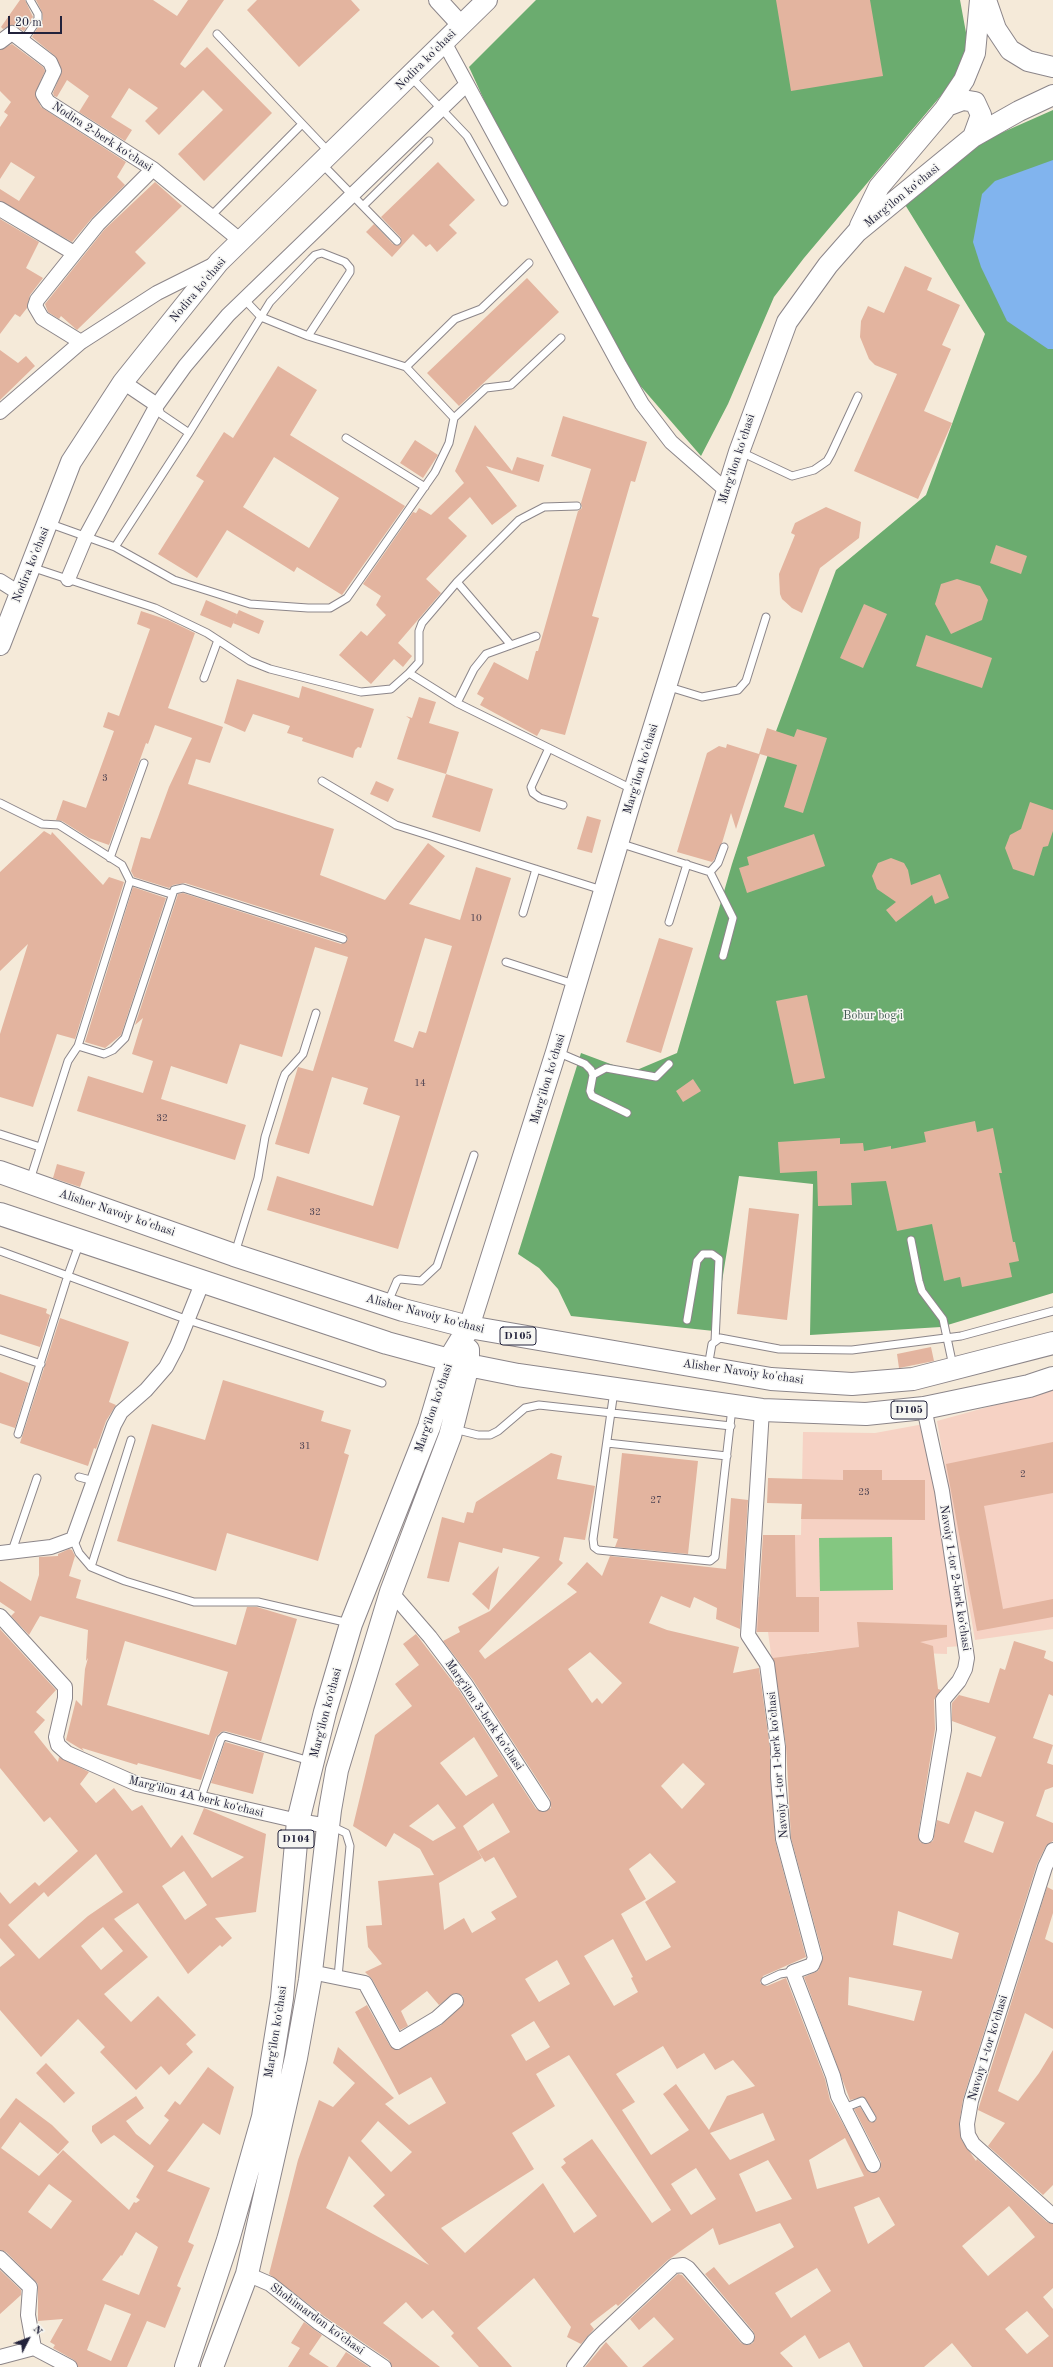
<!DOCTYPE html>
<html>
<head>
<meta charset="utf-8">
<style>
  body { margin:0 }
  #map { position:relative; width:1053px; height:2367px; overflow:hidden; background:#f5ead9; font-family:"Old Standard TT",serif }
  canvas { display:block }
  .north { position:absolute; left:8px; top:2319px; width:40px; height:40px; -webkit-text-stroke:3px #f6f6f2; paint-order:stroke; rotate:48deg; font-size:11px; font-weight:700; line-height:16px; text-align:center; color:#22223b }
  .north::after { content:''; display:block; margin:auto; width:14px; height:18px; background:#22223b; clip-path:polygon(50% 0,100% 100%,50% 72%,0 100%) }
  .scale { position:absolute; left:8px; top:16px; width:54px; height:18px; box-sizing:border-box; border:2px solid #22223b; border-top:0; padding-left:5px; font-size:12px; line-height:14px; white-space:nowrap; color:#22223b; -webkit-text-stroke:3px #f6f6f2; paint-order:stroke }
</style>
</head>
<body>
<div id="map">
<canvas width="1053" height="2367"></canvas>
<div class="north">N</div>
<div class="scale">20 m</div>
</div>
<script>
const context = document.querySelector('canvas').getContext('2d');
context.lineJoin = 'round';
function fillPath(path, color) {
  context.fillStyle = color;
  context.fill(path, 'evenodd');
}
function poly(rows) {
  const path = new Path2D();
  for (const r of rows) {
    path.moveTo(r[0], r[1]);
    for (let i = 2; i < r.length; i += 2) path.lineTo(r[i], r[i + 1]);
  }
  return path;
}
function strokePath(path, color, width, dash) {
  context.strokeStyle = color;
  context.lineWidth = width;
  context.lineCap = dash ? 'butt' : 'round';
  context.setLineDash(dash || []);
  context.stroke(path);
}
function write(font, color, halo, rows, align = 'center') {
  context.font = font + ' "Old Standard TT",serif';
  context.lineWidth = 3;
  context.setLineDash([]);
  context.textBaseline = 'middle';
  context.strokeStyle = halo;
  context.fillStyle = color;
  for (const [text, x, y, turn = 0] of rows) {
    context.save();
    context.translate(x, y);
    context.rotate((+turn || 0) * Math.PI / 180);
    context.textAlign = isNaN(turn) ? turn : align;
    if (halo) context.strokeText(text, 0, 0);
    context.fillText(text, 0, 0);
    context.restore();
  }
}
const built = poly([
  [1053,1389,1053,1629,975,1640,937,1421],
  [924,1424,962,1646,947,1647,947,1654,833,1650,807,1653,810,1671,774,1676,768,1632,754,1632,754,1597,764,1597,763,1535,801,1535,803,1432,875,1433]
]);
const green = poly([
  [892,1537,893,1590,820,1591,819,1538]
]);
const forest = poly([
  [536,0,960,0,969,49,960,73,804,258,774,297,728,404,701,456,637,382,559,244,490,113,469,67],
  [1053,110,1053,1293,941,1327,810,1335,813,1184,739,1176,714,1331,571,1316,558,1289,539,1268,518,1254,581,1053,632,1072,677,1053,732,864,772,742,836,570,926,495,985,334,904,203,983,141]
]);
const water = poly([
  [1053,160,1053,349,1048,349,1007,321,981,267,973,242,982,194,995,181]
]);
const building = poly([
  [20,0,25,0,33,17,24,31,13,25,3,29,1,27],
  [36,0,153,0,177,16,188,0,224,0,180,64,185,68,207,47,272,113,204,181,178,154,223,110,203,90,159,135,145,121,158,108,129,88,111,117,132,130,125,141,79,112,89,96,67,80,57,97,54,96,53,93,62,71,55,56,32,37,43,19,42,12],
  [257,0,351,0,360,10,299,67,247,10],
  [776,0,870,0,883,76,791,91],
  [12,44,43,67,45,71,35,94,41,107,126,162,117,177,125,185,92,218,72,242,0,201,0,189,19,201,35,177,11,162,0,179,0,127,8,115,4,112,11,102,0,91,0,50],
  [438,162,475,200,449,225,457,233,437,252,430,244,426,247,413,234,392,257,366,232,374,224,393,244,400,245,401,238,381,217],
  [155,182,182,206,135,252,146,263,77,330,61,316,59,319,48,312,45,304,104,230],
  [0,219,39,242,26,268,43,278,30,295,27,308,20,317,15,314,0,334],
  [905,266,932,278,927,290,960,305,942,345,951,349,924,411,952,423,918,499,854,471,897,374,875,365,869,359,860,337,861,321,868,306,884,313],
  [527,278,559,312,459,406,427,373],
  [0,350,18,363,26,356,35,366,0,400],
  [278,366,317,390,290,435,405,506,342,595,297,567,294,572,227,530,197,578,158,554,204,481,196,476,224,432,233,438],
  [274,457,339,498,309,548,243,507],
  [563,416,647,442,635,482,631,481,592,616,599,618,565,735,541,729,537,736,480,705,484,698,477,694,494,662,528,680,536,651,538,651,578,511,582,508,581,503,591,469,551,456],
  [475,425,512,471,517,457,544,465,539,482,486,466,517,506,492,525,470,497,448,518,467,536,426,579,441,593,398,643,412,656,403,667,394,659,371,684,339,655,361,631,367,636,386,615,376,605,381,596,363,584,413,512,416,513,419,508,431,515,464,483,455,471],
  [415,440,438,455,423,478,400,463],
  [826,507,861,522,859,538,820,568,802,613,792,608,782,599,780,594,779,574,795,535,791,533,795,523],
  [996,545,1027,556,1021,574,990,563],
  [957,579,980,586,988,600,982,620,951,634,935,604,941,584],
  [206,600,237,614,231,628,200,615],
  [864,604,887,614,863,668,840,658],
  [239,610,264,621,259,634,233,623],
  [141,611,168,620,195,633,168,708,223,727,210,763,196,759,188,784,334,829,320,875,385,900,428,843,445,856,409,904,460,920,476,867,511,878,398,1249,267,1210,277,1176,373,1206,400,1116,363,1104,368,1088,332,1077,309,1154,275,1144,298,1067,313,1071,348,957,315,947,282,1057,240,1044,227,1084,171,1066,161,1099,246,1125,235,1160,77,1111,88,1076,143,1093,153,1061,132,1054,143,1018,135,1025,178,894,183,893,341,944,348,940,345,934,185,883,173,885,169,888,134,877,131,871,141,837,150,839,169,787,192,738,155,725,148,744,146,743,109,845,89,838,62,821,56,820,63,800,86,808,114,731,103,727,108,712,119,716,150,629,137,624],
  [425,938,452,946,426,1033,419,1031,413,1048,394,1041],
  [926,635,992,658,982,688,916,666],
  [237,679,299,698,302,686,374,709,361,748,358,747,355,750,353,758,302,741,303,738,287,733,290,726,253,714,245,732,224,723],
  [419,697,436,702,429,723,459,732,446,774,397,759,410,719,406,716,412,718],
  [767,728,794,737,797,729,827,738,803,813,784,807,797,765,760,754,736,829,731,813,722,843,714,860,712,862,677,852,707,753,719,746,726,748,727,744,759,754],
  [446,774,493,789,480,832,432,817],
  [376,781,394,789,388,802,370,794],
  [1030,802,1053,810,1053,831,1048,846,1043,847,1034,876,1013,869,1005,848,1010,835,1021,829],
  [587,816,601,820,592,853,577,849],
  [44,831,51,835,52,832,103,885,109,877,124,882,75,1039,57,1034,33,1107,0,1097,0,1034,28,944,0,971,0,872],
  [814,834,825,866,747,893,739,868,749,865,747,857],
  [891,858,904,863,908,870,911,885,940,874,949,898,935,904,932,895,896,922,886,910,896,902,877,889,872,876,878,863],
  [133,887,166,898,121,1035,105,1048,85,1042],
  [659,938,693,948,661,1053,626,1042],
  [807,995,825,1078,794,1084,776,1001],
  [693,1079,701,1091,683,1102,676,1091],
  [975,1121,977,1132,993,1128,1002,1173,999,1173,1013,1242,1015,1242,1019,1261,1009,1263,1012,1277,962,1287,960,1277,944,1281,932,1224,897,1231,886,1181,851,1183,852,1205,818,1206,817,1171,780,1173,778,1142,840,1138,840,1144,863,1143,864,1151,891,1146,891,1149,926,1142,924,1132],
  [57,1164,85,1172,80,1187,53,1178],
  [749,1208,799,1214,787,1320,737,1314],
  [0,1294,47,1309,46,1313,50,1315,40,1347,0,1334],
  [60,1318,129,1342,109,1402,116,1405,106,1421,96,1449,94,1448,88,1466,20,1443],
  [931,1347,934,1361,899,1368,897,1354],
  [0,1372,29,1383,15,1428,0,1423],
  [223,1380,324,1411,321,1421,351,1430,344,1453,349,1455,318,1561,227,1533,216,1571,117,1541,152,1424,205,1440],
  [1053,1442,1053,1493,984,1506,1003,1609,1053,1599,1053,1617,977,1631,946,1464],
  [551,1453,562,1456,557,1479,595,1486,585,1540,564,1537,559,1560,563,1563,479,1651,485,1659,577,1592,567,1584,587,1562,602,1576,610,1556,726,1569,731,1498,748,1500,740,1629,716,1619,717,1608,694,1597,690,1608,661,1596,649,1623,667,1630,739,1647,733,1673,759,1668,770,1748,775,1840,806,1957,763,1976,760,1983,767,1986,786,1978,825,2079,830,2100,869,2172,873,2173,880,2170,881,2162,854,2109,860,2107,870,2122,876,2121,876,2116,864,2097,850,2100,804,1977,818,1971,823,1956,791,1838,786,1746,773,1658,859,1647,857,1622,947,1625,947,1637,920,1642,933,1646,938,1689,941,1690,934,1700,935,1729,918,1835,920,1842,925,1844,933,1841,937,1820,949,1824,967,1772,981,1777,996,1737,952,1721,952,1703,959,1695,989,1703,1000,1668,1005,1670,1014,1641,1046,1651,1044,1658,1053,1662,1053,1696,1049,1694,1033,1738,1053,1745,1047,1763,1053,1765,1053,1787,1045,1790,1036,1816,1053,1823,1053,1841,1046,1846,1037,1864,963,2099,959,2125,961,2139,976,2161,977,2159,1047,2222,1053,2224,1053,2288,1043,2297,1053,2309,1053,2367,972,2367,952,2343,924,2367,863,2367,849,2342,819,2359,805,2335,780,2353,793,2367,642,2367,674,2339,654,2317,639,2330,630,2319,678,2274,682,2275,741,2343,748,2345,753,2343,755,2336,753,2331,705,2274,714,2267,729,2285,794,2247,780,2223,719,2245,713,2228,668,2260,618,2306,616,2304,590,2324,594,2329,581,2344,567,2337,571,2327,534,2278,477,2328,512,2367,479,2367,451,2336,454,2333,433,2310,422,2319,406,2302,383,2323,440,2367,392,2367,389,2360,324,2316,269,2274,298,2160,319,2100,333,2107,355,2083,333,2063,338,2047,394,2098,385,2104,409,2125,446,2103,431,2077,399,2095,355,2012,367,2005,390,2046,397,2050,441,2025,464,2003,463,1996,455,1993,439,2005,427,1991,401,2011,408,2026,400,2030,372,1979,365,1972,382,1964,368,1947,366,1926,382,1925,378,1881,434,1875,420,1849,394,1833,386,1847,353,1826,375,1735,412,1706,395,1684,419,1665,403,1644,416,1634,459,1690,536,1809,544,1812,551,1808,550,1799,473,1680,443,1641,460,1632,458,1627,490,1611,540,1557,503,1548,502,1553,459,1542,449,1582,427,1578,442,1517,464,1523,467,1512,473,1513,476,1502],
  [590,1652,622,1683,602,1704,597,1698,592,1703,568,1669],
  [474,1737,498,1776,466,1796,440,1763],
  [683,1763,705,1784,682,1809,661,1786],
  [493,1803,510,1832,478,1851,485,1862,494,1857,517,1897,491,1912,496,1919,472,1933,464,1918,444,1930,439,1883,482,1858,463,1826],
  [438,1804,456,1828,433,1841,409,1826],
  [975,1811,1004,1822,993,1853,964,1842],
  [650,1853,676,1882,645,1902,671,1947,646,1961,621,1914,646,1899,629,1869],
  [898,1911,959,1933,952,1959,893,1945],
  [613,1939,633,1977,631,1978,638,1992,614,2006,584,1956],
  [557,1960,570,1984,539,2002,525,1979],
  [849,1977,922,1991,914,2021,848,2005],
  [534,2021,550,2047,526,2061,511,2035],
  [663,2046,677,2069,704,2053,715,2070,733,2060,755,2086,727,2096,709,2130,676,2084,663,2094,689,2130,651,2155,622,2110,635,2102,616,2074],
  [569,2055,671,2210,652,2223,592,2139,563,2159,566,2163,561,2167,597,2216,574,2233,543,2183,465,2253,441,2228,534,2169,512,2133,555,2106,536,2074],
  [763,2113,775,2140,730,2160,710,2133],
  [378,2121,412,2152,391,2172,361,2141],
  [845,2138,864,2176,817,2189,809,2160],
  [349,2156,385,2195,373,2206,429,2265,326,2208],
  [768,2160,792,2199,756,2212,739,2174],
  [696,2168,716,2199,691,2215,671,2184],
  [879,2197,895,2225,868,2244,854,2207],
  [1009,2206,1035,2237,988,2276,962,2246],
  [817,2268,831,2291,791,2318,775,2293],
  [1027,2311,1049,2336,1027,2354,1005,2329],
  [622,1453,698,1461,688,1554,615,1547,618,1539,613,1538],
  [843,1470,882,1470,882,1480,925,1480,925,1520,801,1519,802,1504,767,1503,768,1478,843,1480],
  [763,1535,795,1535,796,1597,819,1597,819,1632,757,1632],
  [69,1549,72,1550,75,1556,69,1576,81,1580,76,1598,236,1645,247,1607,257,1607,297,1619,261,1741,225,1731,221,1732,216,1737,201,1780,138,1763,137,1765,82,1748,84,1751,66,1740,76,1700,82,1706,85,1669,88,1658,86,1661,88,1630,40,1616,29,1635,11,1616,15,1612,0,1602,0,1581,31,1601,39,1575,39,1557,58,1556,58,1554],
  [125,1641,228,1672,209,1735,107,1705],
  [499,1566,489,1610,472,1594],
  [0,1629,56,1690,36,1712,45,1720,34,1732,58,1762,59,1757,89,1772,80,1784,96,1803,114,1788,132,1811,142,1805,171,1848,182,1835,212,1878,244,1857,193,1834,204,1808,266,1834,256,1912,215,1918,232,1938,222,1947,220,1945,188,1974,138,1903,114,1919,148,1957,104,1994,131,2022,158,1996,196,2035,186,2044,193,2052,169,2075,161,2066,136,2090,100,2052,105,2047,78,2019,41,2057,0,2010,0,1967,15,1955,0,1938,0,1892,10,1904,35,1882,39,1886,78,1851,50,1817,44,1822,0,1768],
  [96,1854,123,1892,88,1916,39,1959,8,1925,44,1892,48,1897],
  [184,1871,207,1905,185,1920,162,1886],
  [103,1927,123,1951,101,1970,81,1946],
  [225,1742,264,1753,253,1794,211,1783],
  [1047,1887,1053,1890,1053,1913,1045,1939,1053,1943,1053,2029,1025,2013,998,2091,1018,2101,1039,2073,1053,2050,1053,2185,1043,2195,988,2146,1005,2123,978,2110],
  [46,2063,75,2093,64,2103,36,2073],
  [208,2067,234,2087,220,2135,203,2123,167,2171,210,2188,188,2242,194,2245,177,2286,181,2288,165,2328,147,2321,127,2367,78,2367,74,2360,53,2348,55,2345,50,2342,63,2319,38,2321,38,2284,6,2252,0,2250,0,2119,16,2098,52,2125,69,2142,58,2154,20,2122,1,2148,39,2176,63,2150,129,2210,134,2202,136,2203,140,2200,136,2197,154,2166,114,2135,101,2144,92,2131,92,2126,136,2096,144,2108,126,2121,136,2134,150,2145,169,2120,164,2116,175,2101,180,2105],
  [49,2184,72,2201,51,2229,28,2212],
  [136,2232,158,2247,139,2295,102,2280,121,2255,122,2256],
  [105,2304,131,2314,111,2361,87,2350],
  [0,2270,21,2290,21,2295,0,2314],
  [304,2322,322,2335,309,2354,329,2367,288,2367,300,2348,291,2343],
  [606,2342,628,2367,585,2367],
  [346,2352,369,2367,336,2367]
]);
const service = poly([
  [217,34,329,152],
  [23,41,38,19,38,14,30,0],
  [410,76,467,136,504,202],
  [321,163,397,241],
  [363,206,429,141],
  [211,216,302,124],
  [244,299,261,317,308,336,406,367,455,319,481,309,529,263],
  [406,367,454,418,486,388,511,385,561,338],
  [157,405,161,414,189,433],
  [346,438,425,487],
  [741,452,792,476,814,470,827,461,831,454,858,396],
  [577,506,544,507,519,520,457,582,422,623,419,631,419,662,409,673,457,703,632,789],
  [48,523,115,547,174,580,250,604,308,608,330,608,347,598,435,472,449,443,454,418],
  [115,547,189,433,270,302,311,259,315,255,322,253,345,262,350,268,350,272,308,336],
  [31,567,155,608,207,633,250,661,270,669,361,692,391,689,409,673],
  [457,582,511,645],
  [204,678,218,640],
  [666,686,702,697,738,690,746,681,766,617],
  [457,703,474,669,486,654,536,636],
  [549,748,531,787,533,793,540,798,563,805],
  [322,781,396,825,602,890],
  [0,803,42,824,59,825,122,865,130,881],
  [619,843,710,872,733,918,723,956],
  [110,858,144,763],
  [710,872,718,863,724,847],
  [523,913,536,869],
  [669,922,687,864],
  [506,962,574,984],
  [78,1046,130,881,171,894],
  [557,1052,585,1064,591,1070,593,1075,590,1091,592,1096,627,1113],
  [593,1075,606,1068,656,1077,669,1064],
  [0,1134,40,1147],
  [30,1180,68,1061,78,1046,104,1054,113,1050,125,1038,174,890,183,888,343,939],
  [911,1240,919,1281,922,1291,943,1319,953,1366],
  [0,1251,188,1320,382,1383],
  [235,1253,258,1178,265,1137,282,1082,285,1074,303,1054,316,1013],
  [388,1302,397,1281,400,1279,421,1281,437,1266,474,1155],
  [687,1320,697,1261,703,1254,712,1254,719,1259,715,1341],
  [0,1350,41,1364],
  [708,1367,712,1344,720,1338,779,1349,852,1350,961,1336,1053,1311],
  [614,1391,593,1539,594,1547,598,1550,710,1561,715,1557,732,1408],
  [454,1429,478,1435,490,1435,498,1431,525,1408,539,1405,731,1426],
  [18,1434,68,1275,80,1242],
  [607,1443,727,1456],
  [79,1477,94,1481],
  [73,1539,79,1553,91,1567,125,1581,194,1602,258,1602,349,1623],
  [12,1551,37,1478],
  [91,1567,131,1440],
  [200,1800,221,1739,224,1736,310,1761],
  [331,1826,346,1833,350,1846,338,1977],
  [765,1981,780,1974,793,1972],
  [844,2108,862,2101,872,2118]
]);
const minor = poly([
  [0,42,12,33,50,62,54,71,43,94,48,102,153,169,241,241],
  [444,42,620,366,642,404,671,442,727,491],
  [0,209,74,253],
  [81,342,42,318,35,306,37,300,98,224,153,169],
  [123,382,157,405],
  [0,412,81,342,157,293,213,265],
  [68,579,86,536,157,405,185,366,228,315,467,84],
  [0,581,19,593],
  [924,1408,942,1491,967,1658,965,1669,959,1681,943,1700,944,1730,926,1836],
  [762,1410,748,1635,767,1664,778,1747,778,1777,783,1839,815,1958,812,1965,793,1972,833,2076,838,2096,873,2165],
  [0,1553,51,1547,73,1539,114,1425,121,1412,146,1390,166,1367,177,1346,203,1281],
  [391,1592,430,1637,466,1685,543,1804],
  [0,1616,65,1687,65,1698,56,1737,58,1745,67,1753,137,1784,298,1821,329,1826],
  [1053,1850,1045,1867,971,2101,967,2124,968,2135,973,2144,1053,2216],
  [311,1972,365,1983,397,2042,437,2018,456,2001],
  [0,2258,30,2287,28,2315,34,2348],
  [247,2274,270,2284,319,2323,384,2367],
  [0,2357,34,2348,70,2367],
  [574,2367,594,2341,674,2266,683,2265,688,2268,747,2337]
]);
const tertiary = poly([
  [438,0,461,25]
]);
const secondary = poly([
  [986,0,996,29,1010,50,1028,61,1053,67],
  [947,106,963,100,975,102,981,115,973,137],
  [860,226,879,187,944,110,964,80,975,53,980,0],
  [0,645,71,462,123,382,219,262,487,0],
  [469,1327,556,1052,634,790,739,452,787,322,828,265,857,232,973,137,1019,111,1053,95]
]);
const primary = poly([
  [0,1172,234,1255,403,1310,469,1327,771,1379,852,1384,913,1379,1053,1343],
  [0,1214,387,1343,468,1365,518,1375,762,1410,866,1414,924,1408,1029,1386,1053,1378],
  [186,2367,228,2240,263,2117,282,1998,298,1821,325,1712,351,1624,429,1427,449,1360,469,1327],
  [212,2367,247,2274,296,2058,310,1980,330,1810,337,1770,391,1592,450,1436,468,1365,468,1350]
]);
const numberNames = [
  ["3",105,778],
  ["10",476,918],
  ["14",420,1083],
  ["32",162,1118],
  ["32",315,1212],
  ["31",305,1446],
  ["2",1023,1474],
  ["23",864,1492],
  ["27",656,1500]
];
const shields = [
  [518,1336,36],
  [909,1410,36],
  [296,1839,36]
];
const shieldNames = [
  ["D105",518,1336],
  ["D105",909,1410],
  ["D104",296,1839]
];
const streetNames = [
  ["Nodira ko'chasi",426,60,-45],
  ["Nodira 2-berk koʻchasi",102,137,33],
  ["Margʻilon koʻchasi",902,196,-39],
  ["Nodira ko'chasi",198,290,-50],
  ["Marg'ilon ko'chasi",737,459,-72],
  ["Nodira ko'chasi",31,565,-68],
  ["Marg'ilon ko'chasi",641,769,-73],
  ["Marg'ilon ko'chasi",548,1079,-73],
  ["Alisher Navoiy ko'chasi",117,1213,19],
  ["Alisher Navoiy ko'chasi",425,1314,15],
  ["Alisher Navoiy ko'chasi",743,1372,8],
  ["Margʻilon koʻchasi",434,1408,-71],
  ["Navoiy 1-tor 2-berk koʻchasi",955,1578,81],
  ["Margʻilon koʻchasi",326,1713,-75],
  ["Margʻilon 3-berk koʻchasi",484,1715,56],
  ["Navoiy 1-tor 1-berk koʻchasi",778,1765,-95],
  ["Margʻilon 4А berk koʻchasi",196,1797,14],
  ["Margʻilon koʻchasi",276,2032,-81],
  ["Navoiy 1-tor koʻchasi",988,2048,-73],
  ["Shohimardon koʻchasi",317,2319,36]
];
const parkNames = [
  ["Bobur bog'i",873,1016]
];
fillPath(built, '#f6d2c4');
fillPath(green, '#84c781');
fillPath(forest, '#6bac6f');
fillPath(water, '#81b4ee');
fillPath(building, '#e3b49f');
strokePath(service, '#8c868a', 9);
strokePath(minor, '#8c868a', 16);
strokePath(tertiary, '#8c868a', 20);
strokePath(secondary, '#8c868a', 22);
strokePath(primary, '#8c868a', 24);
strokePath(service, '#fff', 7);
strokePath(minor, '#fff', 14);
strokePath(tertiary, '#fff', 18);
strokePath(secondary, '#fff', 20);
strokePath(primary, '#fff', 22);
write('10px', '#524654', null, numberNames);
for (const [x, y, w] of shields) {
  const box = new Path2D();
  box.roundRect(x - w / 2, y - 9, w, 18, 3);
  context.fillStyle = '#f6f6f2';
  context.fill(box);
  strokePath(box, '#22223b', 1);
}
write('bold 11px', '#22223b', null, shieldNames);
write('12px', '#22223b', '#f6f6f2', streetNames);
write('12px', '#445c54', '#f6f6f2', parkNames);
</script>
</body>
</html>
